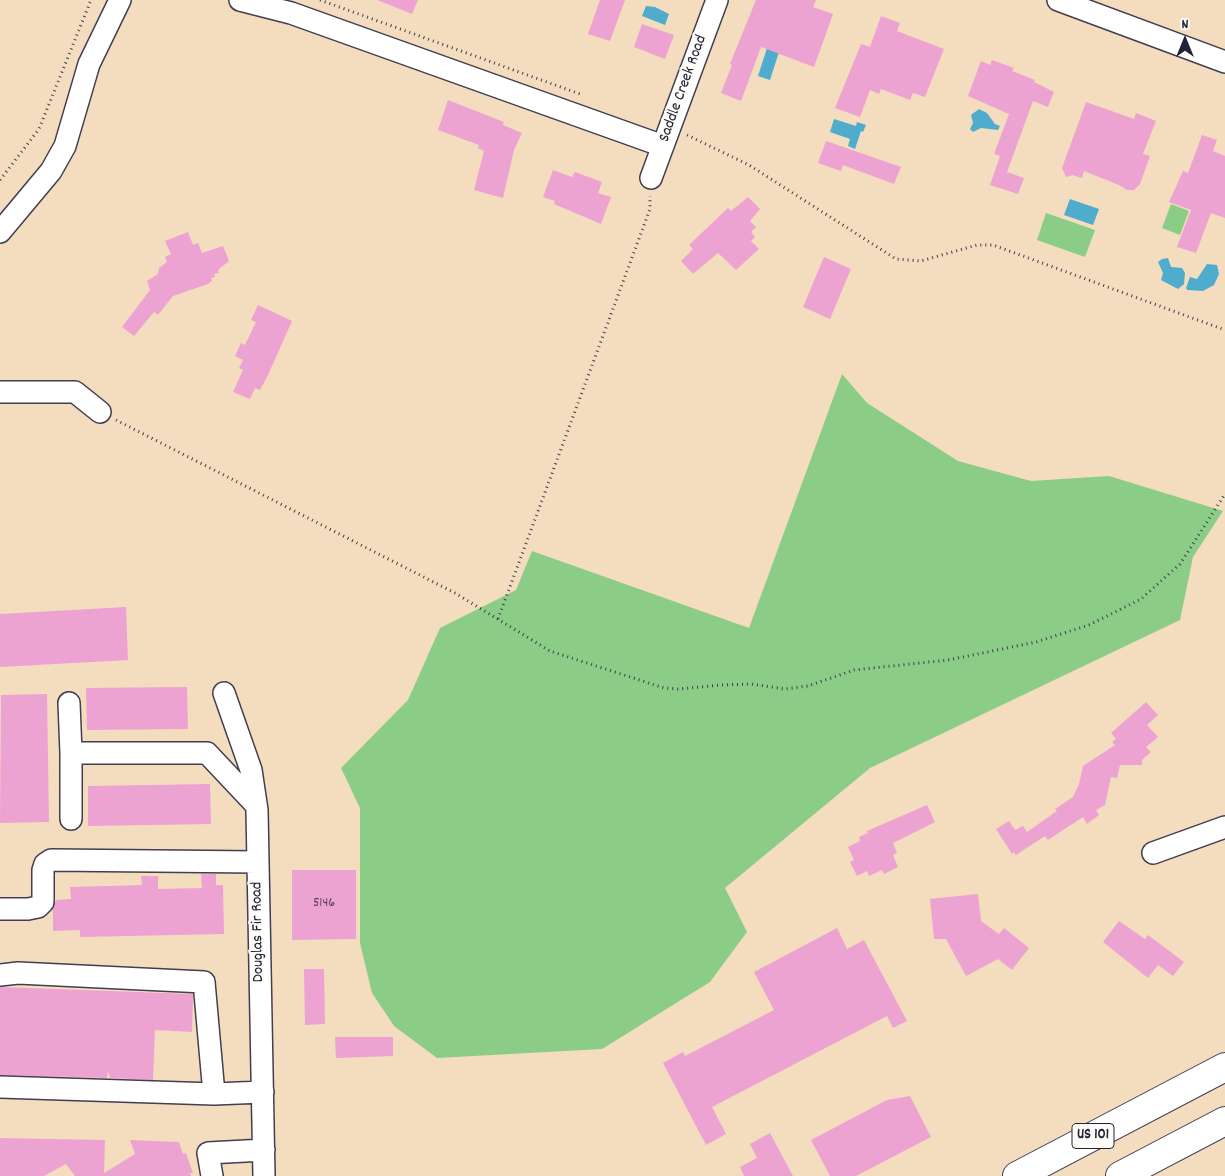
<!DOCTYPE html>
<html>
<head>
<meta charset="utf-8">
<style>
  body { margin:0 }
  #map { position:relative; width:1225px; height:1176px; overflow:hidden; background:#f4dcbe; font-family:Dekko,sans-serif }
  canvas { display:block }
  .north { position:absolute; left:1160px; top:15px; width:50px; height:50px; -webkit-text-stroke:4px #fdfcf7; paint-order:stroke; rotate:0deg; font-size:14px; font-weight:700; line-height:20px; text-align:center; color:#22223b }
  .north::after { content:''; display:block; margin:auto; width:18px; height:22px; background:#22223b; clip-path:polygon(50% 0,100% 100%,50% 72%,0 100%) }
</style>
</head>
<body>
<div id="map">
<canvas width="1225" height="1176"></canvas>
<div class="north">N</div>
</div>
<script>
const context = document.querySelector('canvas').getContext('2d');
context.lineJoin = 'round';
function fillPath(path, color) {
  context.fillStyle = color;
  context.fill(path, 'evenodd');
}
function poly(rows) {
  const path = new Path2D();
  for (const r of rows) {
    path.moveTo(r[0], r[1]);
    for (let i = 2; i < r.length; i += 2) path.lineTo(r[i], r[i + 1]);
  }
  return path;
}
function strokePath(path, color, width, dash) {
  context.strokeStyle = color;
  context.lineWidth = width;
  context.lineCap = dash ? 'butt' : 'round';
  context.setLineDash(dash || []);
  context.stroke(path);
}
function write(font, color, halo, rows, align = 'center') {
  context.font = font + ' Dekko,sans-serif';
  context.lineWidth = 5;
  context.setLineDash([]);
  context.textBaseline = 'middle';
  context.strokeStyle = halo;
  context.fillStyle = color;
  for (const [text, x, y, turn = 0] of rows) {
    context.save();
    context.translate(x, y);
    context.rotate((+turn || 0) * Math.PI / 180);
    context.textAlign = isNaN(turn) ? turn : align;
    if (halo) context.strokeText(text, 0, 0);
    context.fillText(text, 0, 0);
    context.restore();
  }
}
const green = poly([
  [1171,204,1189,211,1180,235,1162,228],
  [1046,213,1095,230,1085,257,1037,240],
  [842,374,867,403,958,461,1031,481,1109,476,1223,511,1193,557,1180,620,870,768,725,888,747,932,710,982,602,1049,437,1058,394,1026,372,993,360,943,360,808,341,768,408,700,440,628,516,590,532,551,749,628]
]);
const water = poly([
  [646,6,655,7,669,14,665,25,642,16],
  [767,48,779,52,770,80,758,76],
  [979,109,987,113,995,124,1000,126,998,130,981,128,973,132,970,129,973,123,971,115],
  [834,119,856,126,857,122,866,125,863,132,861,131,855,149,848,146,850,139,830,132],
  [1070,199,1099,209,1093,225,1064,215],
  [1168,258,1171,267,1182,268,1185,273,1184,284,1178,289,1161,280,1163,273,1158,262,1162,259],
  [1207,264,1217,265,1219,274,1214,285,1203,291,1187,290,1186,288,1190,277,1197,279]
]);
const building = poly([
  [377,0,418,0,412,14],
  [600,0,625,0,610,41,588,34],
  [756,0,816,0,813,7,833,14,814,67,761,47,741,101,721,93,732,65,730,64],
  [881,16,900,23,897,31,944,49,925,97,913,93,910,100,881,89,879,94,870,90,860,117,835,108,861,44,870,47],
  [642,24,674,35,665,59,634,47],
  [992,60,1014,68,1012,71,1035,80,1034,82,1054,92,1048,107,1033,101,1007,172,1024,178,1018,194,990,185,1000,156,994,154,1009,114,968,96,981,61,990,65],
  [448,100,504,122,503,125,522,133,514,150,503,198,474,190,484,151,478,148,479,145,438,130],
  [1086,102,1134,119,1136,113,1156,121,1143,154,1150,156,1140,184,1134,190,1127,190,1119,185,1084,171,1082,178,1072,175,1066,177,1062,168],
  [1202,135,1217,140,1213,151,1225,156,1225,218,1211,213,1196,253,1177,247,1191,210,1169,202,1183,171,1188,173],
  [826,141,901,167,894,184,843,165,841,171,818,163],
  [553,170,572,177,575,172,602,182,598,193,611,197,601,224,554,204,555,201,543,197],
  [748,197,760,209,750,221,756,227,751,232,755,237,751,241,759,249,736,270,718,253,693,274,681,261,693,249,689,245,728,208,731,211],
  [188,232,193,245,198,243,202,253,223,246,229,261,218,270,219,273,214,274,215,277,211,278,212,281,208,284,173,296,158,315,154,312,134,336,122,327,150,290,147,281,158,274,159,268,167,262,165,257,171,254,165,241],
  [824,257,851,269,830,319,803,307],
  [258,305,292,321,268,375,260,390,255,388,250,399,233,392,243,370,239,368,243,360,235,356,241,343,245,345,256,322,251,320],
  [126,607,128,660,0,667,0,614],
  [187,687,188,729,87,730,86,688],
  [47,694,49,822,0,823,1,695],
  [1146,702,1158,715,1147,725,1158,737,1146,747,1151,752,1142,760,1142,765,1120,765,1117,778,1111,777,1105,805,1096,810,1099,815,1087,824,1083,817,1048,840,1045,836,1016,855,1014,852,1012,854,996,829,1009,821,1015,830,1023,826,1027,832,1057,811,1055,809,1073,797,1079,784,1083,766,1115,745,1112,742,1116,739,1111,733],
  [210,784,211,824,88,826,88,786],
  [927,805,935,822,893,843,897,853,893,855,898,867,884,874,882,870,869,876,867,871,857,876,850,862,854,860,848,847,860,841,859,837,868,833,867,831],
  [292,870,356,870,356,939,292,940],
  [201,874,216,874,216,885,223,885,224,934,80,937,80,930,53,931,53,909,56,900,71,899,70,887,142,885,141,876,158,876,158,889,202,888],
  [978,894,981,921,999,934,1004,928,1029,948,1012,970,998,959,966,976,946,939,934,939,930,899],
  [1119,921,1145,939,1148,935,1184,962,1173,976,1158,965,1148,978,1103,942],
  [837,928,847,949,864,940,907,1021,893,1028,887,1016,712,1107,726,1134,706,1145,663,1063,683,1052,685,1056,774,1010,754,972],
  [304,969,324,969,325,1024,305,1025],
  [0,987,193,994,192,1032,155,1030,153,1080,110,1078,108,1071,107,1078,0,1075],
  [335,1037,393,1037,393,1056,336,1058],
  [910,1096,931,1137,856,1176,830,1176,811,1140,887,1100],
  [770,1133,793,1176,744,1176,740,1167,757,1158,750,1144],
  [0,1138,105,1140,104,1173,135,1154,130,1140,179,1142,183,1154,186,1153,193,1173,190,1173,191,1176,75,1176,66,1164,44,1176,0,1176]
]);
const path = poly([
  [320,0,580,94],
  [687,135,749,165,896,259,921,261,977,245,993,245,1225,330],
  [0,180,39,129,91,0],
  [116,420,455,593,550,651,664,688,679,689,720,685,751,684,785,689,808,686,854,670,948,660,1036,642,1089,625,1141,599,1180,564,1225,494],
  [498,619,650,209,650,196]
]);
const minor = poly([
  [240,0,291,13,663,146],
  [1058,0,1225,62],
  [651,178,717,0],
  [0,232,51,171,65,146,89,64,120,0],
  [0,392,75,392,100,412],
  [224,693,251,770,257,810,264,1176],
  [69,703,71,753],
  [71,819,71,753,207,753,256,805],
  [1153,853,1225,827],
  [0,909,28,909,38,907,43,902,43,870,45,864,51,860,258,862],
  [0,975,18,973,204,982,214,1094],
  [0,1087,214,1094,263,1092],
  [212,1176,208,1153,264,1150]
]);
const highway = poly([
  [1017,1176,1225,1067],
  [1120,1176,1225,1121]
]);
const numberNames = [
  ["5146",324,904]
];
const shields = [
  [1093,1136,42]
];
const shieldNames = [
  ["US 101",1093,1136]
];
const streetNames = [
  ["Saddle Creek Road",684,89,-70],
  ["Douglas Fir Road",259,932,-91]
];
fillPath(green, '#8bcd86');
fillPath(water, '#4faccd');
fillPath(building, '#eda3d1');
strokePath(minor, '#423e4f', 24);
strokePath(highway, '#423e4f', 30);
strokePath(path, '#423e4f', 3, [1, 4]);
strokePath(minor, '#fff', 21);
strokePath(highway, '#fff', 28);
write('14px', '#554260', null, numberNames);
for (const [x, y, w] of shields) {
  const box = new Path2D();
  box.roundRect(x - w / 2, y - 12.5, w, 25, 4);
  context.fillStyle = '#fdfcf7';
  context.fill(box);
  strokePath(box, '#22223b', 1);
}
write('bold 15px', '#22223b', null, shieldNames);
write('16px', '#22223b', '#fdfcf7', streetNames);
</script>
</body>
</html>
